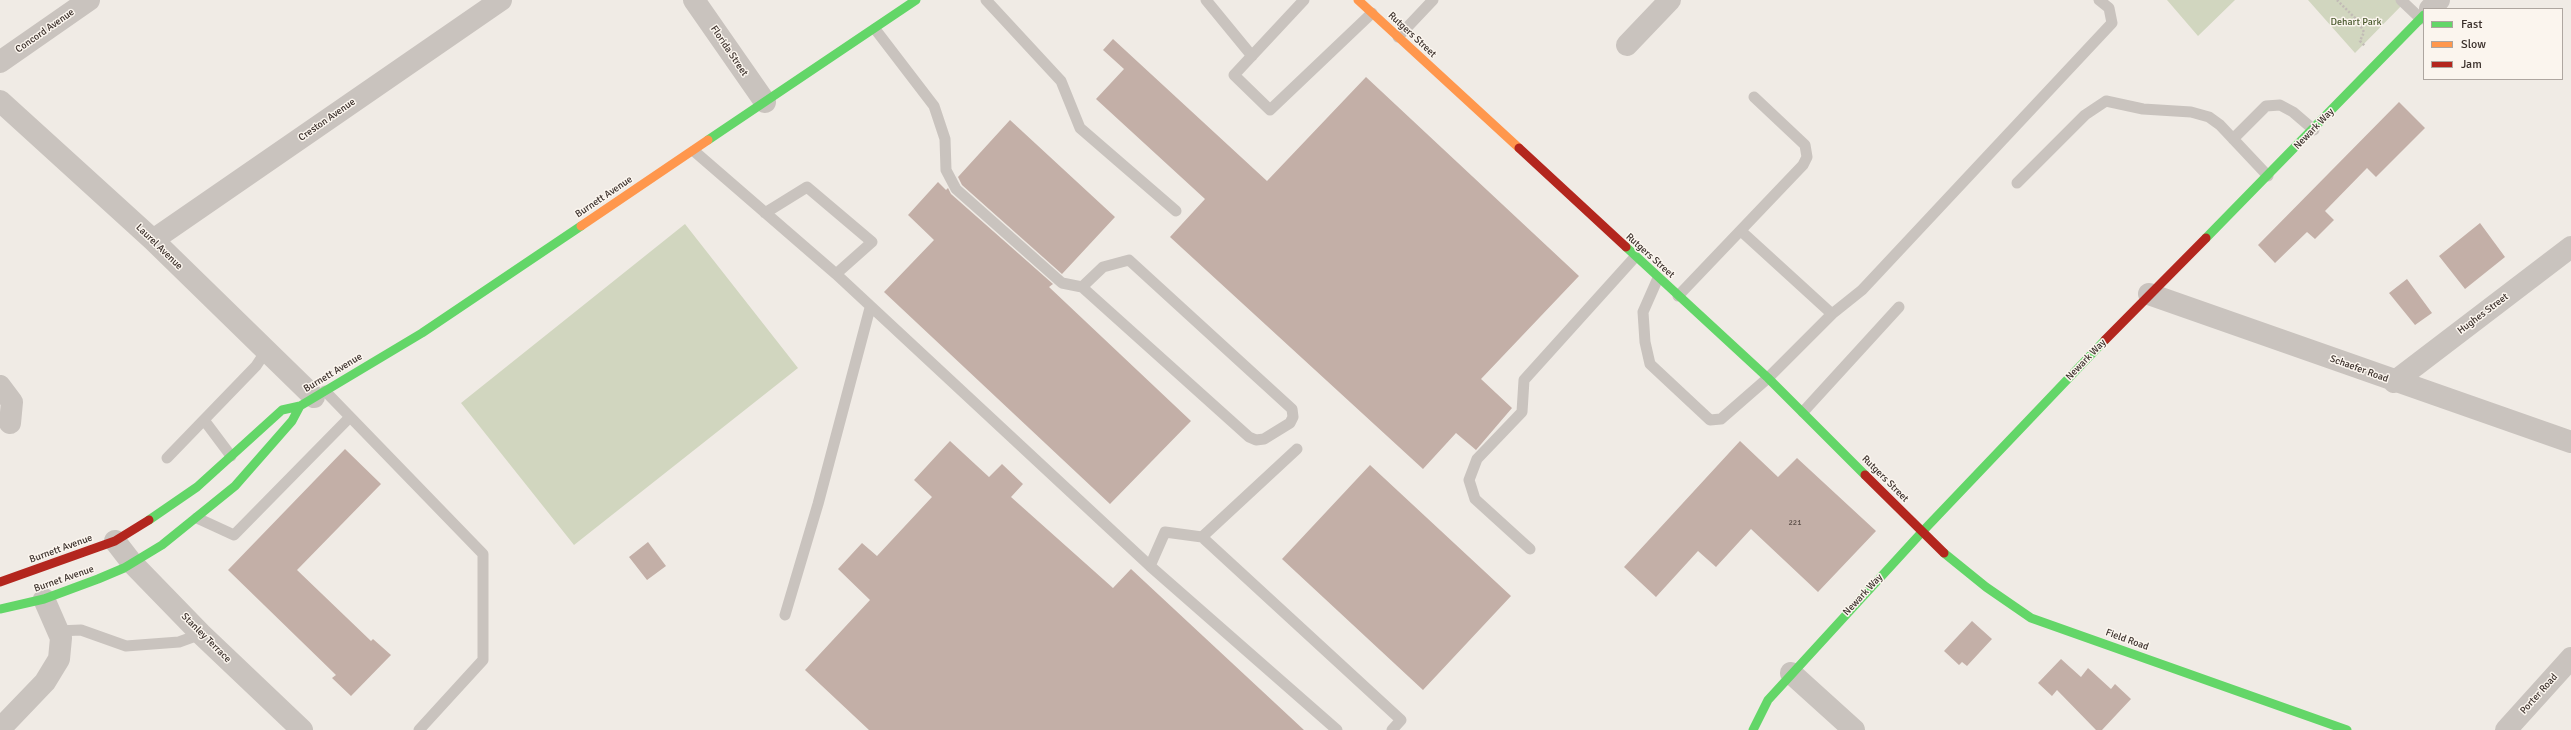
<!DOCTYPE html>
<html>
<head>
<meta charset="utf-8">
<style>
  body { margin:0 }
  #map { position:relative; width:2571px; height:730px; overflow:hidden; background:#f0ebe5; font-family:Signika,sans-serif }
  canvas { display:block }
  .legend { position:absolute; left:2423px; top:8px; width:140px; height:72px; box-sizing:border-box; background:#fbf5ee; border:1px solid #aea6a0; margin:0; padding:5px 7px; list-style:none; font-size:12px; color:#3b302b }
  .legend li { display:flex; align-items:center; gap:8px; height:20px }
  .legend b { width:20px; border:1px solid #aea6a0 }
</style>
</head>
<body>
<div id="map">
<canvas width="2571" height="730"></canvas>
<ul class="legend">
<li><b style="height:5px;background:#63d668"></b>Fast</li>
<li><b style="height:5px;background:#ff974d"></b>Slow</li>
<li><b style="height:5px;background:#b3261e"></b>Jam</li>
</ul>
</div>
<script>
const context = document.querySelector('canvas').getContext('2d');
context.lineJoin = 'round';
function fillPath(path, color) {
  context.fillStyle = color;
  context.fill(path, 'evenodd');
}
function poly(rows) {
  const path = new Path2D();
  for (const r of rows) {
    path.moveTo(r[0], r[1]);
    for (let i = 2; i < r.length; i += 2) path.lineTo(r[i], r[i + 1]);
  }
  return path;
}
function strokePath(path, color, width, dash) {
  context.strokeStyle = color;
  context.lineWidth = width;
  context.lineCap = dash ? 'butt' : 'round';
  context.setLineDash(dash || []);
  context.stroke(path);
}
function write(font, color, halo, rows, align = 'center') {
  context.font = font + ' Signika,sans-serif';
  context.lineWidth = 3;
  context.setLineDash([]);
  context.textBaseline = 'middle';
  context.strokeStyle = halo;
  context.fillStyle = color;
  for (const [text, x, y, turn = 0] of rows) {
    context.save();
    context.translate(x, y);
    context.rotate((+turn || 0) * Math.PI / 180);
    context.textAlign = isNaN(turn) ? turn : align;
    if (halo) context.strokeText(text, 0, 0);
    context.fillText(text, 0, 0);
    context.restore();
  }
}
const green = poly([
  [2167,0,2235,0,2198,36],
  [2308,0,2407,0,2355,53],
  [685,224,798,368,574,545,461,403]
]);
const building = poly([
  [1113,39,1267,181,1366,77,1579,276,1481,379,1512,408,1476,450,1456,433,1423,469,1170,237,1205,199,1096,99,1124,69,1103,50],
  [2399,102,2425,128,2376,177,2367,168,2325,211,2334,220,2315,239,2307,232,2275,263,2258,245],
  [1010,120,1115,217,1062,274,962,185,958,177],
  [938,182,946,190,948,188,951,194,1053,284,1049,287,1191,421,1110,504,884,292,934,240,908,215],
  [2480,223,2505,257,2465,289,2439,256],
  [2407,279,2432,313,2415,325,2389,293],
  [950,441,989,477,1002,464,1023,484,1011,497,1113,588,1131,569,1304,730,869,730,805,670,870,600,838,569,862,543,877,556,932,497,914,480],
  [1740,441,1778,477,1797,458,1876,531,1818,592,1751,529,1716,567,1698,551,1656,597,1624,567],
  [345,449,381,484,297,570,371,641,373,639,391,655,351,696,332,678,336,675,228,570],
  [1370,465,1511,596,1423,690,1282,559],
  [648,542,666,566,647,580,629,557],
  [1972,621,1992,639,1967,666,1962,662,1959,665,1944,651],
  [2061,659,2081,677,2088,668,2111,689,2115,684,2131,699,2102,730,2096,730,2057,690,2052,696,2038,683]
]);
const path = poly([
  [2337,0,2357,20,2364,32,2360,41,2365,46]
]);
const lane = poly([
  [986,0,1061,81,1080,128,1176,211],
  [1206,0,1252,56],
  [1304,0,1234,75,1270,110,1372,13],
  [2401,0,2421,19],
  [875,29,934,106,945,139,946,170,956,189,1062,283,1082,287,1249,437,1256,440,1264,439,1290,423,1293,417,1292,409,1129,260,1103,267,1082,287],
  [1398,37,1433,0],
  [2233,139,2266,106,2280,105,2293,112,2314,130],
  [694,151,836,274,1150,566,1337,730],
  [2017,183,2085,115,2106,101,2143,109,2191,112,2209,117,2220,125,2268,176],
  [765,213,807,187,872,242,836,274],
  [1658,278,1643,312,1645,342,1650,364,1710,420,1721,419,1768,378,1832,314,1741,231],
  [1678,296,1803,165,1807,157,1805,145,1754,97],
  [1832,314,1862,290,2112,23,2109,8,2099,0],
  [325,391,483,554,483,660,419,730],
  [1803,412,1899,307],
  [204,420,231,456],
  [1297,449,1202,537,1401,720,1392,730],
  [167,458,256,366,266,351],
  [197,518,234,535,350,417],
  [1530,549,1475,499,1469,480,1477,459,1522,412,1524,380,1635,257],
  [1150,566,1165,532,1202,537],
  [785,615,818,504,870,308],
  [58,631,81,630,126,646,179,642,201,634]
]);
const street = poly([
  [694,0,765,102],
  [2430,9,2439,0],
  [1627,45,1670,0],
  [0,62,89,0],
  [0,101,153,240,314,397],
  [153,240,501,0],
  [2149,294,2571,442],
  [2394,382,2571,247],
  [0,386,12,402,10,423],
  [115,541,132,563,201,634,302,730],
  [1791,673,1854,730],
  [0,729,45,682,59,659,61,638,44,599],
  [2506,730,2571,658]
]);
const fast = poly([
  [708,140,916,0],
  [2206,238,2424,15],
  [1626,247,1768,378,1865,475],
  [149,520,197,487,282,410,300,406,422,333,581,226],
  [1944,553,1986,587,2031,618,2347,730],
  [0,609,44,599,98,579,124,568,162,545,235,486,292,421,300,406],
  [1753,730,1768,700,1922,532,2105,340]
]);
const slow = poly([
  [1358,0,1519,148],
  [581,226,708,140]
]);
const jam = poly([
  [1519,148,1626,247],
  [2105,340,2206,238],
  [1865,475,1944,553],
  [0,582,115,541,149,520]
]);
const numberNames = [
  ["221",1795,523]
];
const parkNames = [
  ["Dehart Park",2356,22]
];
const streetNames = [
  ["Concord Avenue",45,31,-35],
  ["Rutgers Street",1412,35,43],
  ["Florida Street",729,51,56],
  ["Creston Avenue",327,120,-35],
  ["Newark Way",2314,129,-46],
  ["Burnett Avenue",604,197,-34],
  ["Laurel Avenue",159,247,44],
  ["Rutgers Street",1650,256,42],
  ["Hughes Street",2483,314,-37],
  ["Newark Way",2086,360,-46],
  ["Schaefer Road",2359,369,20],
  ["Burnett Avenue",333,373,-31],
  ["Rutgers Street",1885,479,45],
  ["Burnett Avenue",61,549,-20],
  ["Burnet Avenue",64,579,-19],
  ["Newark Way",1863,595,-47],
  ["Stanley Terrace",206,638,45],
  ["Field Road",2127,640,20],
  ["Porter Road",2539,694,-48]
];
fillPath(green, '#d1d6bf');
fillPath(building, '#c3afa7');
strokePath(path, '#c2bbb6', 2.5, [2, 2]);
strokePath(lane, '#c9c3be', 11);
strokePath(street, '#c9c3be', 22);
strokePath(fast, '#63d668', 9);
strokePath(slow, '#ff974d', 9);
strokePath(jam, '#b3261e', 9);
write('8px', '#5d504a', null, numberNames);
write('10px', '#4a5a2e', '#fbf5ee', parkNames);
write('10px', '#3b302b', '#fbf5ee', streetNames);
</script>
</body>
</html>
